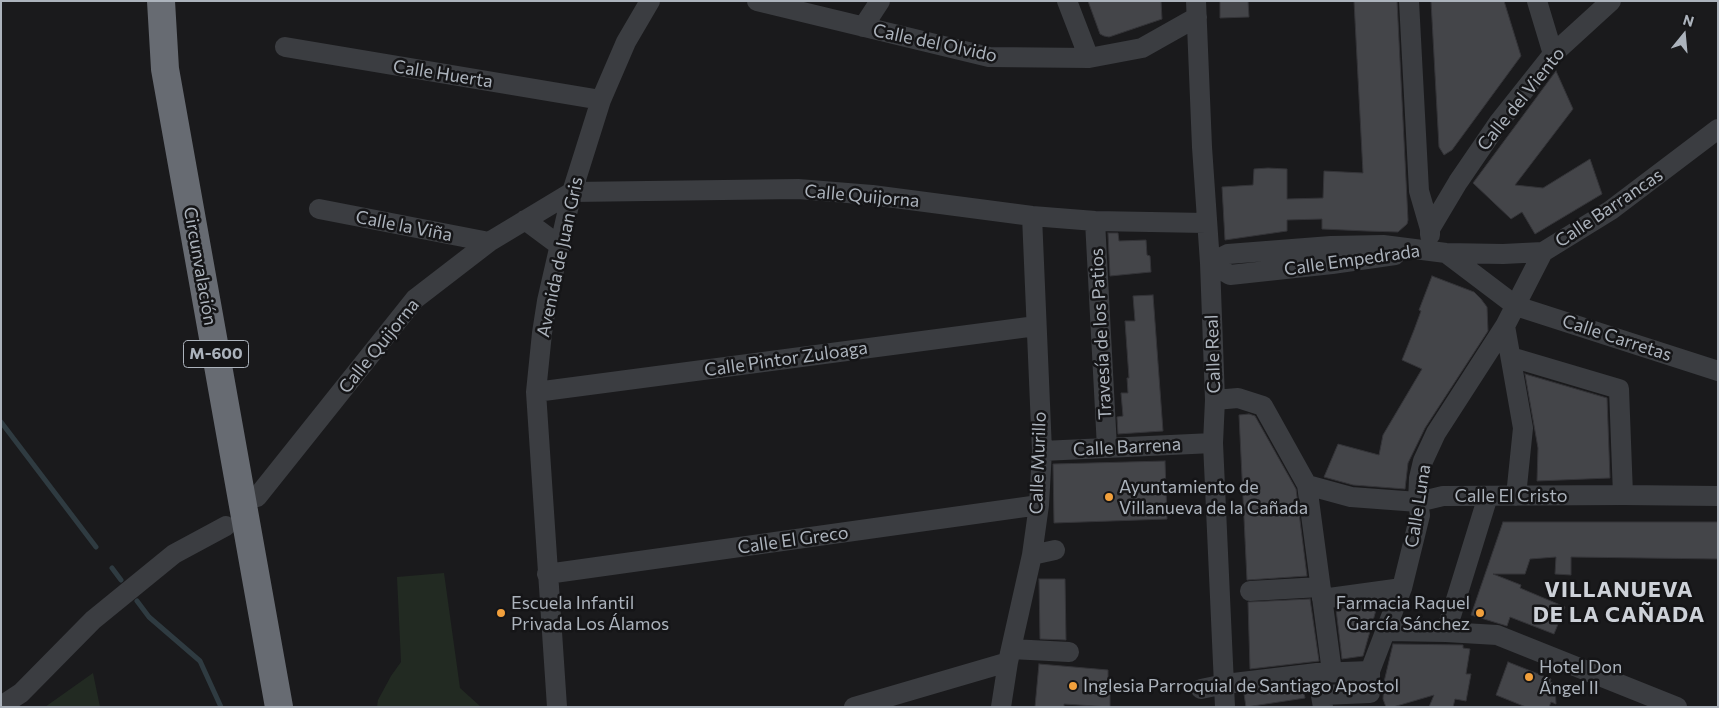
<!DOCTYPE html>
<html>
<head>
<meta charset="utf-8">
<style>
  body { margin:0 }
  #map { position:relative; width:1719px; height:708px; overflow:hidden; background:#1a1a1c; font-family:Commissioner,sans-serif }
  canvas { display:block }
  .frame { position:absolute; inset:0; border:2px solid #acb3bc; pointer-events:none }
  .north { position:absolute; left:1659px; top:10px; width:50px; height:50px; -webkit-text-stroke:4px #151517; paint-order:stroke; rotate:17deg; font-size:14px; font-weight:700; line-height:20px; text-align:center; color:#acb3bc }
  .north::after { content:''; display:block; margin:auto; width:18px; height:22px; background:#acb3bc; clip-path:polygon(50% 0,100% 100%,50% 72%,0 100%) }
</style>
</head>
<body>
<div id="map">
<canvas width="1719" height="708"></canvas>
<div class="frame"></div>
<div class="north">N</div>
</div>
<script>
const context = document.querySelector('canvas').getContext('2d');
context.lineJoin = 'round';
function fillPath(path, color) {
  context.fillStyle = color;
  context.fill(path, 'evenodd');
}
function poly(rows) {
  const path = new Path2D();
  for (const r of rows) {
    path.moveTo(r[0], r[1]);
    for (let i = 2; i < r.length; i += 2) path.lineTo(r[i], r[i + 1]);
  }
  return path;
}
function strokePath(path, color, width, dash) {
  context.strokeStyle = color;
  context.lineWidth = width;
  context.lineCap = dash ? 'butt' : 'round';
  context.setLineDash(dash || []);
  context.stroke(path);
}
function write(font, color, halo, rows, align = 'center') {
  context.font = font + ' Commissioner,sans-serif';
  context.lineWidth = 5;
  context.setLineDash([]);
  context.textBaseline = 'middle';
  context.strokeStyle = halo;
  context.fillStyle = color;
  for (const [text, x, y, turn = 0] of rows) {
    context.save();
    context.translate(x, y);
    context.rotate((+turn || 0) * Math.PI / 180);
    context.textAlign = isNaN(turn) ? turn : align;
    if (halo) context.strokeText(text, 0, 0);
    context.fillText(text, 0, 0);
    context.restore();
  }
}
const green = poly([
  [444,573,460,688,481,707,377,707,378,700,391,676,401,662,397,577],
  [93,673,100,707,45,707]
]);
const stream = poly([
  [1,422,96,547],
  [112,568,121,580],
  [137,601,149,617,200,661,221,707]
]);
const building = poly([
  [1088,1,1161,1,1162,19,1109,37,1104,36,1100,34,1088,1],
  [1220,1,1248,1,1249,17,1220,18,1220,1],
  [1354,1,1397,1,1408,220,1407,224,1398,232,1366,231,1322,229,1322,219,1287,220,1287,231,1225,240,1222,187,1253,185,1254,169,1268,168,1287,169,1287,199,1323,198,1324,171,1363,173,1354,1],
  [1431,1,1504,1,1521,56,1452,150,1444,155,1439,147,1431,1],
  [1556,71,1573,109,1515,185,1543,188,1590,159,1602,194,1535,234,1522,212,1511,219,1473,183,1556,71],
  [1108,233,1118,233,1119,241,1146,240,1147,255,1150,256,1151,272,1110,276,1108,233],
  [1432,276,1474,292,1481,299,1487,307,1488,331,1425,428,1408,463,1405,489,1353,485,1324,477,1338,444,1379,455,1383,435,1422,369,1402,360,1414,330,1421,311,1419,310,1432,276],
  [1153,295,1163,431,1118,434,1117,417,1123,416,1121,393,1128,393,1127,378,1129,378,1125,321,1135,321,1133,296,1153,295],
  [1525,374,1607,398,1610,478,1537,481,1538,448,1525,374],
  [1249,414,1255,416,1296,489,1307,576,1247,580,1239,415,1249,414],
  [1165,461,1167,519,1054,523,1053,464,1165,461],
  [1503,522,1718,522,1718,559,1571,557,1571,575,1555,574,1556,557,1530,559,1525,574,1493,574,1521,585,1520,588,1565,607,1554,634,1510,617,1507,626,1471,615,1503,522],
  [1039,579,1065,579,1066,640,1040,639,1039,579],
  [1310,599,1319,661,1250,669,1248,602,1310,599],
  [1378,603,1363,656,1342,659,1336,609,1378,603],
  [1393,644,1463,645,1463,648,1470,649,1466,674,1471,674,1466,701,1455,699,1453,707,1429,707,1434,695,1393,707,1386,707,1383,699,1384,682,1393,644],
  [1508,662,1551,679,1550,682,1555,684,1556,704,1551,702,1549,707,1526,707,1496,695,1508,662],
  [1039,664,1108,670,1108,677,1111,681,1109,690,1110,693,1110,707,1064,704,1064,707,1035,707,1039,664],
  [1303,687,1305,698,1246,707,1244,694,1303,687]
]);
const minor = poly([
  [757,1,989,57,1089,58,1142,48,1197,17],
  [1067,1,1089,58],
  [1196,1,1202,147,1210,263,1215,400,1213,443,1225,707],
  [1409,1,1419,191,1430,229,1430,235],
  [1537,1,1553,54],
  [863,27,880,1],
  [285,47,601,100],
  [319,209,489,242],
  [525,220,560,246],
  [1095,221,1107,448],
  [1430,229,1458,182,1499,122,1553,54,1611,1],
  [1446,253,1516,306,1718,371],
  [1210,263,1228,254,1331,246,1383,245,1446,253,1503,254,1543,252,1611,210,1718,129],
  [1210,263,1230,275,1332,264,1395,255],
  [1511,357,1619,389,1623,495],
  [536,392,1036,326],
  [1215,400,1238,398,1263,406,1307,485,1332,672],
  [1042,451,1213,443],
  [1307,485,1351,497,1418,502,1443,496,1623,495,1718,496],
  [1516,496,1523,428,1505,326,1543,252],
  [257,497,415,299,489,242,572,192,798,189,872,195,1032,216,1095,221,1206,223],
  [1032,555,1055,550],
  [547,574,1039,505],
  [1250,591,1320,587],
  [1322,599,1402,588],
  [1387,631,1446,632,1497,635,1677,707],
  [1446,632,1488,496],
  [1011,649,1069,652],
  [1370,671,1402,588,1420,515,1418,502,1419,478,1423,461,1436,433,1505,326],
  [1201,689,1225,684,1317,673],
  [1322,695,1370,693,1370,671,1317,673,1323,707],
  [1,706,21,693,93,620,174,554,226,526],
  [557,707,536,392,542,333,547,301,572,192,601,100,626,42,650,1],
  [854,707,1008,662],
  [1001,707,1008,662,1032,555,1039,505,1042,451,1032,216]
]);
const highway = poly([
  [161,1,165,69,279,707]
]);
const markers = [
  [1109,497,5,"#f2a03c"],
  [501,613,5,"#f2a03c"],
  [1480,613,5,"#f2a03c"],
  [1529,677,5,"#f2a03c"],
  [1073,686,5,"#f2a03c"]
];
const shields = [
  [216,354,65]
];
const shieldNames = [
  ["M-600",216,354]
];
const streetNames = [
  ["Calle del Olvido",935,43,12],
  ["Calle Huerta",443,74,9],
  ["Calle del Viento",1521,99,-51],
  ["Calle Quijorna",862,196,5],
  ["Calle Barrancas",1609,208,-34],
  ["Calle la Viña",404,226,11],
  ["Avenida de Juan Gris",560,257,-78],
  ["Calle Empedrada",1352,260,-8],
  ["Circunvalación",200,266,80],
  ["Travesía de los Patios",1101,334,-93],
  ["Calle Carretas",1617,338,18],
  ["Calle Quijorna",379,346,-51],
  ["Calle Real",1213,354,-92],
  ["Calle Pintor Zuloaga",786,359,-8],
  ["Calle Barrena",1127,447,-3],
  ["Calle Murillo",1038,463,-88],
  ["Calle El Cristo",1511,496],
  ["Calle Luna",1418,506,-81],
  ["Calle El Greco",793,540,-8]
];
const poiNames = [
  ["Ayuntamiento de",1119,487],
  ["Villanueva de la Cañada",1119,508],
  ["Escuela Infantil",511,603],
  ["Privada Los Álamos",511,624],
  ["Farmacia Raquel",1470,603,"right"],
  ["García Sánchez",1470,624,"right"],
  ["Hotel Don",1539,667],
  ["Ángel II",1539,688],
  ["Inglesia Parroquial de Santiago Apostol",1083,686]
];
const districtNames = [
  ["VILLANUEVA",1619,590],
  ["DE LA CAÑADA",1619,615]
];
fillPath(green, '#222a22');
strokePath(stream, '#2f3b41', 5);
fillPath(building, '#444549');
strokePath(building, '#343438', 1);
strokePath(minor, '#3b3d41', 20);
strokePath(highway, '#676b72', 28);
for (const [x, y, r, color] of markers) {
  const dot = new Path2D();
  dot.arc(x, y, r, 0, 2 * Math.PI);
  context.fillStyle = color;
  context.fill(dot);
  strokePath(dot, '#151517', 2);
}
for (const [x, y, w] of shields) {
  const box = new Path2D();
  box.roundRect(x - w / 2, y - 13.5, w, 27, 4);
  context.fillStyle = '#151517';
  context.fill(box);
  strokePath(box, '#acb3bc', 1);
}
write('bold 16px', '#acb3bc', null, shieldNames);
write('18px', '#acb3bc', '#151517', streetNames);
write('18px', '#acb3bc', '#151517', poiNames, 'left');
context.letterSpacing = '1px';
write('bold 22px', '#cdd1d8', '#151517', districtNames);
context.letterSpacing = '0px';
</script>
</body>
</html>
